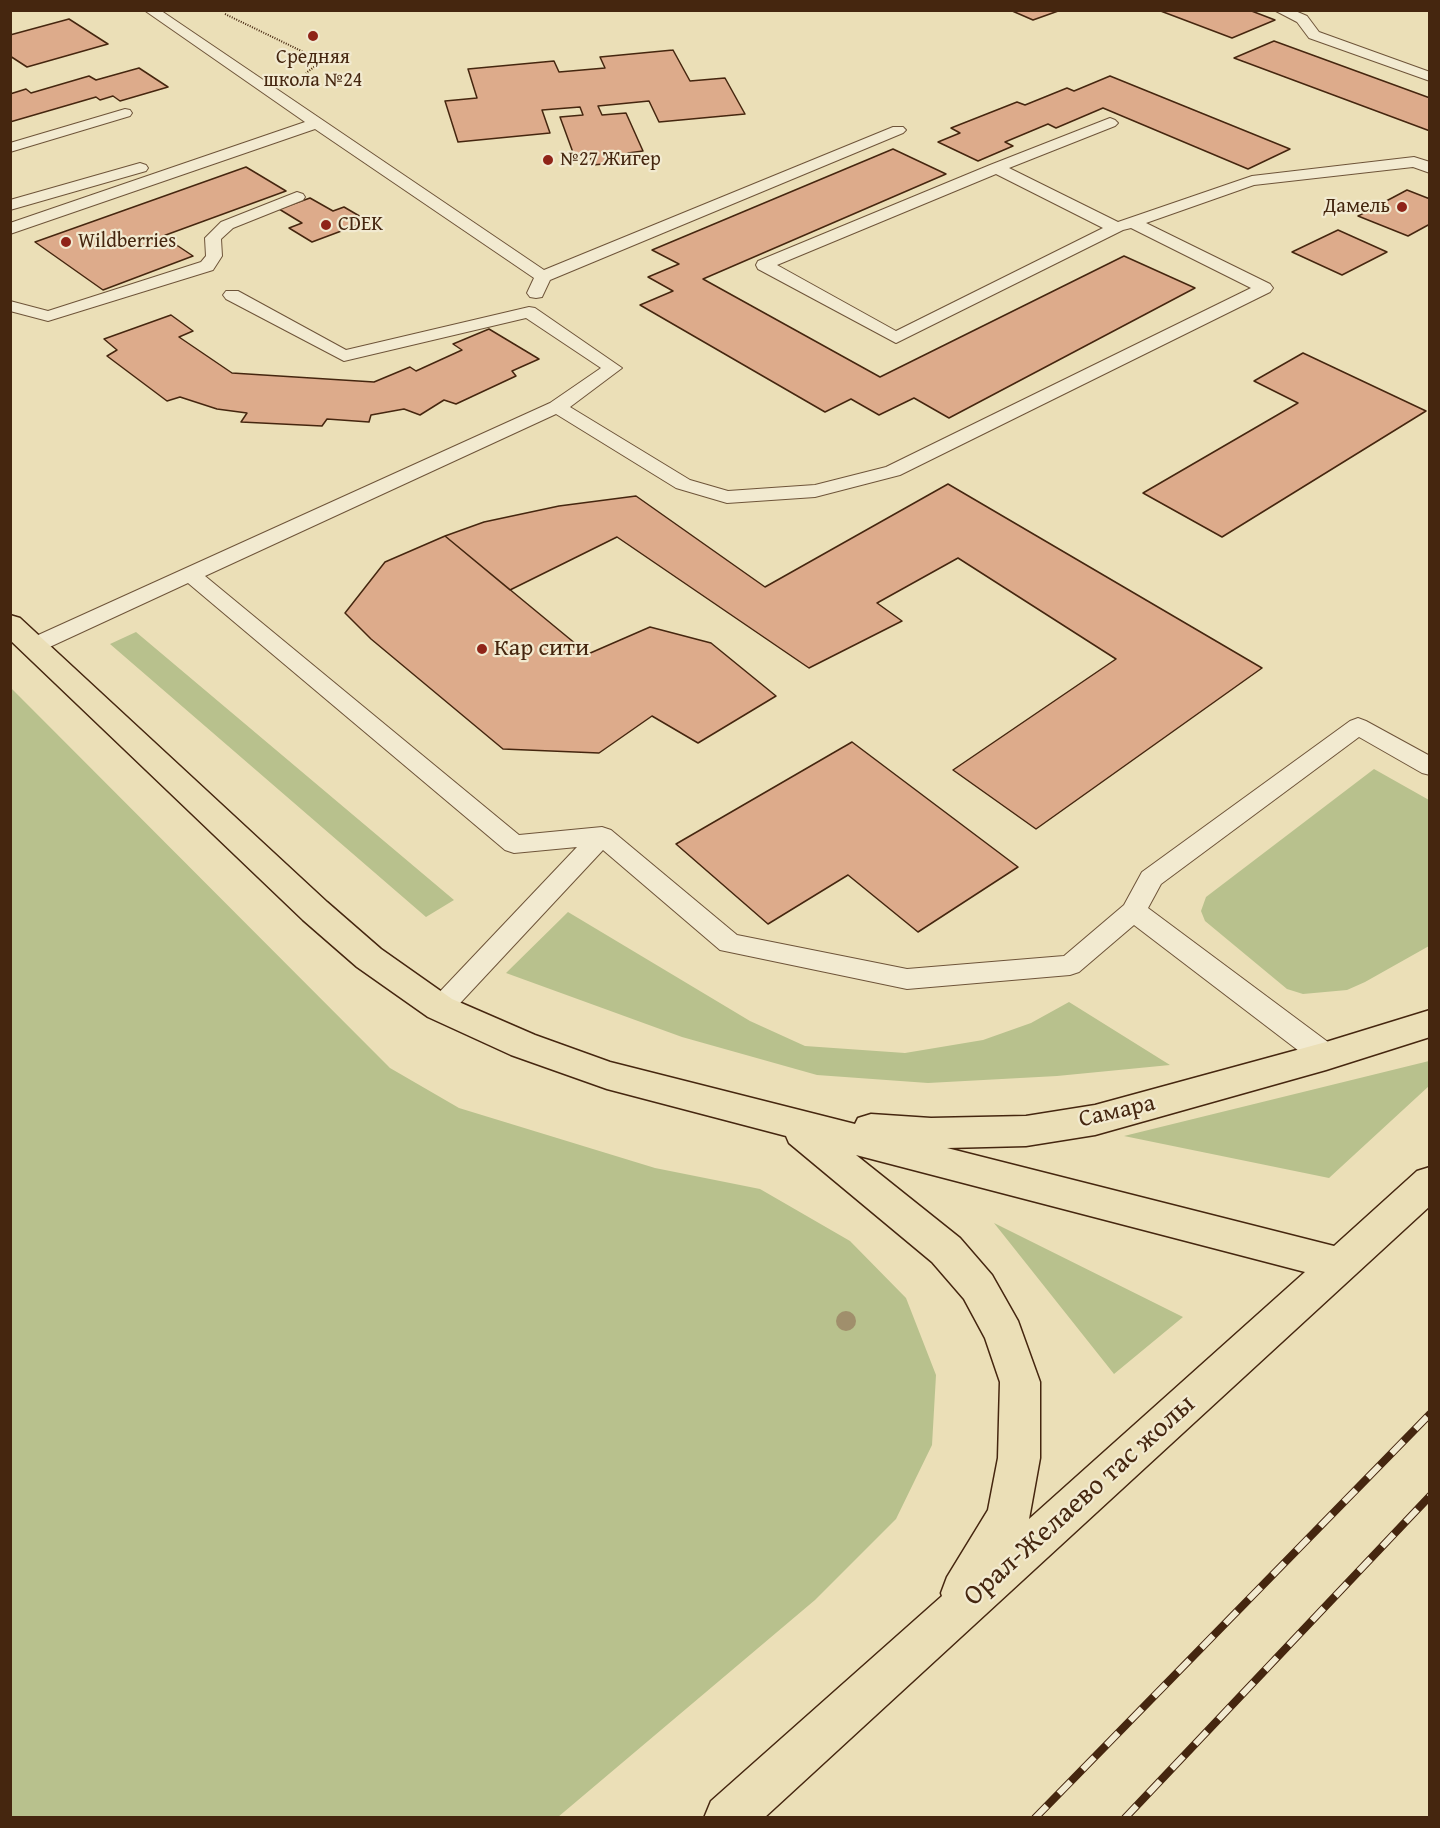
<!DOCTYPE html>
<html>
<head>
<meta charset="utf-8">
<style>
  body { margin:0 }
  #map { position:relative; width:1440px; height:1828px; overflow:hidden; background:#ebdfb7; font-family:"Gentium Book Plus",serif }
  canvas { display:block }
  .frame { position:absolute; inset:0; border:12px solid #45260f; pointer-events:none }
</style>
</head>
<body>
<div id="map">
<canvas width="1440" height="1828"></canvas>
<div class="frame"></div>
</div>
<script>
const context = document.querySelector('canvas').getContext('2d');
context.lineJoin = 'round';
function fillPath(path, color) {
  context.fillStyle = color;
  context.fill(path, 'evenodd');
}
function poly(rows) {
  const path = new Path2D();
  for (const r of rows) {
    path.moveTo(r[0], r[1]);
    for (let i = 2; i < r.length; i += 2) path.lineTo(r[i], r[i + 1]);
  }
  return path;
}
function strokePath(path, color, width, dash) {
  context.strokeStyle = color;
  context.lineWidth = width;
  context.lineCap = dash ? 'butt' : 'round';
  context.setLineDash(dash || []);
  context.stroke(path);
}
function write(font, color, halo, rows, align = 'center') {
  context.font = font + ' "Gentium Book Plus",serif';
  context.lineWidth = 4.5;
  context.setLineDash([]);
  context.textBaseline = 'middle';
  context.strokeStyle = halo;
  context.fillStyle = color;
  for (const [text, x, y, turn = 0] of rows) {
    context.save();
    context.translate(x, y);
    context.rotate((+turn || 0) * Math.PI / 180);
    context.textAlign = isNaN(turn) ? turn : align;
    if (halo) context.strokeText(text, 0, 0);
    context.fillText(text, 0, 0);
    context.restore();
  }
}
const green = poly([
  [136,632,454,900,426,917,110,644],
  [11,688,390,1068,459,1108,655,1168,760,1189,850,1241,906,1298,936,1375,932,1445,896,1519,815,1600,558,1817,11,1817],
  [1374,769,1429,800,1429,946,1365,982,1347,990,1303,994,1287,989,1205,921,1201,911,1206,897],
  [568,912,750,1021,805,1046,905,1053,983,1040,1031,1023,1069,1002,1170,1065,1057,1076,928,1083,817,1075,682,1037,506,973],
  [1429,1061,1429,1086,1329,1178,1124,1136],
  [994,1223,1183,1317,1114,1374]
]);
const building = poly([
  [1010,10,1061,10,1033,20,1010,10],
  [1158,10,1249,10,1275,20,1232,38,1158,10],
  [69,19,108,44,27,67,10,56,10,35,69,19],
  [1274,41,1430,98,1430,131,1234,58,1274,41],
  [673,50,690,81,725,78,745,114,659,122,649,101,598,106,602,115,626,113,643,151,628,153,632,161,593,165,590,156,575,158,560,117,583,115,580,107,542,110,550,133,458,142,445,101,477,98,468,69,554,61,559,72,605,68,600,57,673,50],
  [139,68,168,87,120,101,113,96,100,100,96,97,10,122,10,94,26,89,31,93,89,76,96,80,139,68],
  [1110,76,1290,149,1248,169,1103,108,1056,128,1048,124,1005,142,1013,146,978,161,938,142,960,133,951,128,1017,102,1025,105,1067,88,1074,91,1110,76],
  [893,149,946,174,703,279,880,377,1124,256,1195,288,949,418,914,398,879,415,851,399,825,412,640,305,673,291,648,277,679,264,652,250,893,149],
  [246,167,286,191,163,236,193,256,103,290,35,242,246,167],
  [1407,190,1430,199,1430,224,1408,236,1358,216,1407,190],
  [310,198,333,211,344,207,368,221,312,242,289,228,302,223,279,209,310,198],
  [1338,230,1387,252,1342,275,1292,252,1338,230],
  [171,315,193,331,179,337,232,373,374,382,410,367,416,371,462,350,453,344,489,329,539,359,512,371,516,376,456,404,444,400,420,415,404,409,371,415,369,422,327,419,322,426,241,422,247,413,217,409,180,397,167,401,107,356,117,350,104,339,171,315],
  [1303,353,1426,411,1222,537,1143,493,1298,403,1254,381,1303,353],
  [948,484,1262,668,1036,829,953,770,1116,659,958,558,877,603,902,621,809,668,617,537,510,590,445,536,484,522,559,506,636,496,765,587,948,484],
  [445,536,588,654,650,627,711,643,776,696,698,743,652,716,599,753,503,749,371,639,345,613,385,562,445,536],
  [852,742,1018,867,918,932,848,875,768,924,676,844,852,742]
]);
const path = poly([
  [225,14,322,61,306,73]
]);
const service = poly([
  [144,10,160,10,544,270,893,127,903,127,906,130,903,133,550,280,542,297,536,298,530,297,527,293,534,278,315,129,10,234,10,223,305,122,144,10],
  [1274,10,1293,10,1307,16,1319,32,1430,72,1430,81,1309,38,1297,22,1274,10],
  [125,109,130,110,132,113,130,116,10,152,10,143,125,109],
  [1110,118,1115,120,1118,123,1115,126,1009,168,1118,222,1252,176,1414,157,1430,162,1430,173,1413,167,1254,185,1146,223,1270,284,1273,288,1270,292,900,475,815,497,727,503,676,488,556,414,205,576,519,835,602,827,611,830,737,935,907,969,1064,956,1124,905,1142,872,1350,721,1358,718,1366,721,1430,756,1430,775,1422,773,1359,737,1161,884,1148,908,1336,1048,1340,1056,1336,1064,1326,1067,1316,1064,1134,925,1079,972,1070,975,907,989,720,950,603,850,449,1015,440,1018,431,1015,427,1008,431,1001,577,847,514,853,505,850,188,583,41,651,33,653,25,651,22,646,25,641,550,403,601,368,526,318,344,361,226,299,223,295,226,291,238,291,346,350,529,307,535,308,622,368,570,407,690,480,728,491,815,485,886,467,1251,288,1131,228,1123,230,896,343,758,269,756,265,758,261,990,165,1110,118],
  [996,174,1103,228,896,331,777,265,996,174],
  [140,163,146,165,148,168,146,171,10,210,10,200,140,163],
  [297,192,303,194,305,197,303,200,233,228,221,239,222,256,213,270,48,321,10,311,10,301,48,311,201,262,206,256,205,238,221,222,297,192]
]);
const primary = poly([
  [10,615,20,618,327,902,381,949,452,999,535,1035,610,1062,855,1124,858,1118,871,1114,931,1118,1026,1116,1095,1105,1326,1042,1430,1010,1430,1037,1326,1070,1095,1135,1026,1146,947,1148,1334,1246,1417,1171,1430,1167,1430,1206,764,1818,704,1818,711,1801,942,1596,941,1593,947,1577,988,1510,998,1458,1000,1382,985,1338,964,1299,932,1262,789,1143,786,1136,607,1089,511,1055,428,1017,357,967,303,920,10,640,10,615],
  [856,1155,1305,1272,1029,1519,1040,1458,1040,1382,1018,1321,992,1275,960,1238,856,1155]
]);
const rail = poly([
  [1035,1818,1430,1414],
  [1125,1818,1430,1496]
]);
const trees = [
  [846,1321]
];
const markers = [
  [313,36,6,"#8f2418"],
  [548,160,6,"#8f2418"],
  [1402,207,6,"#8f2418"],
  [326,225,6,"#8f2418"],
  [66,242,6,"#8f2418"],
  [482,649,6,"#8f2418"]
];
const farPoinames = [
  ["Средняя",313,58,"center"],
  ["школа №24",313,81,"center"],
  ["№27 Жигер",560,160],
  ["Дамель",1390,207,"right"],
  ["CDEK",338,225],
  ["Wildberries",78,242]
];
const poiNames = [
  ["Кар сити",494,649]
];
const streetNames = [
  ["Самара",1117,1112,-13]
];
const nearStreetnames = [
  ["Орал-Желаево тас жолы",1080,1501,-42]
];
fillPath(green, '#b8c18d');
fillPath(building, '#ddab8b');
strokePath(building, '#45260f', 1.5);
strokePath(service, '#6e5439', 2);
strokePath(primary, '#45260f', 3);
strokePath(path, '#45260f', 2, [1, 1.5]);
fillPath(service, '#f2ead0');
fillPath(primary, '#ebdfb7');
strokePath(rail, '#45260f', 8);
strokePath(rail, '#f2ead0', 6, [17]);
context.fillStyle = '#a08f6c';
for (const [x, y] of trees) {
  context.beginPath();
  context.arc(x, y, 10, 0, 2 * Math.PI);
  context.fill();
}
for (const [x, y, r, color] of markers) {
  const dot = new Path2D();
  dot.arc(x, y, r, 0, 2 * Math.PI);
  context.fillStyle = color;
  context.fill(dot);
  strokePath(dot, '#f2ead0', 2);
}
write('20px', '#45260f', '#f2ead0', farPoinames, 'left');
write('24px', '#45260f', '#f2ead0', poiNames, 'left');
write('24px', '#45260f', '#f2ead0', streetNames);
write('28px', '#45260f', '#f2ead0', nearStreetnames);
</script>
</body>
</html>
